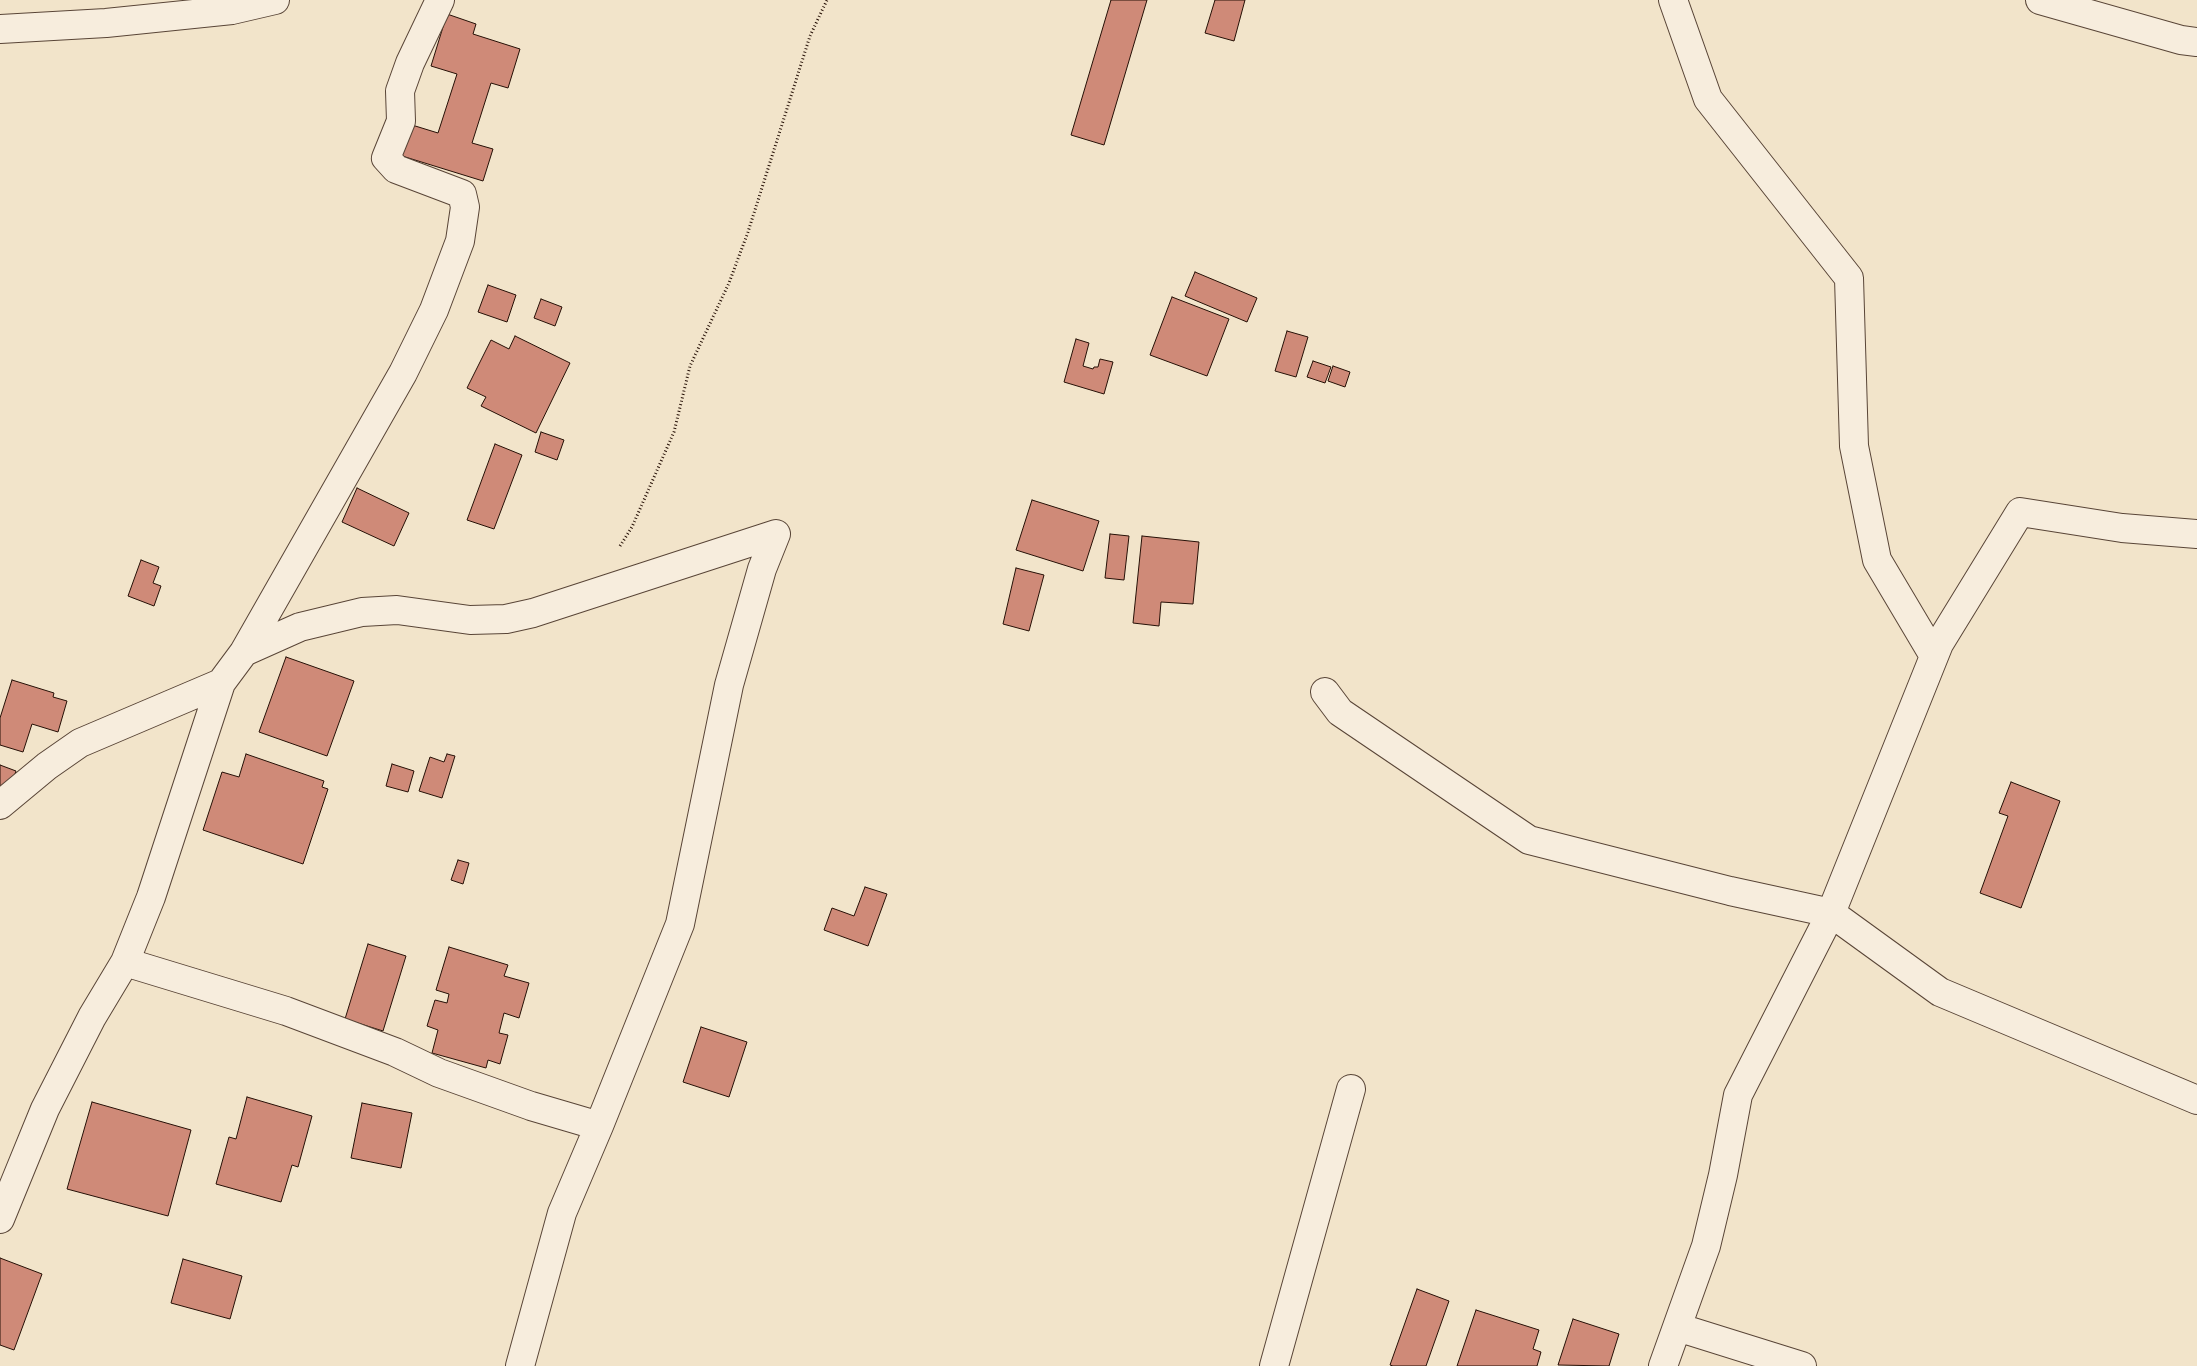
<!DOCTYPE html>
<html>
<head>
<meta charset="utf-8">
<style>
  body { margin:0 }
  canvas { display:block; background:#f2e4ca }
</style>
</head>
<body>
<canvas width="2197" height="1366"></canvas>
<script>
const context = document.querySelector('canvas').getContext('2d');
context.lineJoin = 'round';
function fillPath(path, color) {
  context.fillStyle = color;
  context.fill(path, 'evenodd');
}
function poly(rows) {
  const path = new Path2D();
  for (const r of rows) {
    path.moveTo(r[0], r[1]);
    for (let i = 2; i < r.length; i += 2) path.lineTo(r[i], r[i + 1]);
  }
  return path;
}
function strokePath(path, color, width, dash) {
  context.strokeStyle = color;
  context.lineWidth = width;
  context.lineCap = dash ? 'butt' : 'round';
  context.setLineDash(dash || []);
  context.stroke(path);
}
const building = poly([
  [1111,0,1147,0,1104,145,1071,135,1111,0],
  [1215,0,1245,0,1234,41,1205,33,1215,0],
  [447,14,476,24,473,34,520,49,508,88,491,83,472,143,493,149,483,181,402,156,412,125,438,133,457,74,431,66,447,14],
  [1195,272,1257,298,1247,322,1185,296,1195,272],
  [488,285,516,295,507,322,478,312,488,285],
  [1172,297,1229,319,1207,376,1150,355,1172,297],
  [541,299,562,307,555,326,534,318,541,299],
  [1287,331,1308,337,1296,377,1275,371,1287,331],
  [515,336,570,363,536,433,481,406,486,397,467,388,491,340,509,349,515,336],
  [1076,339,1089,343,1083,366,1093,369,1094,367,1098,367,1100,359,1113,362,1104,394,1064,382,1076,339],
  [1313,361,1331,367,1325,383,1307,377,1313,361],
  [1333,366,1350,372,1345,387,1328,381,1333,366],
  [541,432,564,440,557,460,535,452,541,432],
  [495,444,522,455,494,529,467,520,495,444],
  [357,488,409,513,394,546,342,522,357,488],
  [1032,500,1099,521,1083,571,1016,550,1032,500],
  [1110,534,1129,536,1124,580,1105,578,1110,534],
  [1142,536,1199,542,1193,604,1161,602,1159,626,1133,623,1142,536],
  [141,560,159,567,153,583,161,586,154,606,128,596,141,560],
  [1016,568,1044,575,1029,631,1003,624,1016,568],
  [286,657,354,681,327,756,259,732,286,657],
  [12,680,54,693,53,697,67,701,58,732,32,724,23,752,0,745,0,718,12,680],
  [246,754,324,781,322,787,328,789,303,864,203,830,222,772,239,777,246,754],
  [447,754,455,756,442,798,419,791,430,757,444,762,447,754],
  [392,764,414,771,408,792,386,786,392,764],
  [0,765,16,771,8,795,0,792,0,765],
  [2011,782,2060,801,2021,908,1980,893,2008,816,1999,813,2011,782],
  [458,860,469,863,463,884,451,880,458,860],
  [865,887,887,894,868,946,824,930,832,908,854,916,865,887],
  [368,944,406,956,383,1031,345,1019,368,944],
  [449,947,508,965,504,976,529,983,519,1018,504,1013,499,1033,508,1035,500,1064,488,1060,486,1068,432,1053,438,1030,427,1026,435,1000,447,1003,449,994,436,990,449,947],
  [701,1027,747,1042,729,1097,683,1082,701,1027],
  [247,1097,312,1116,298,1167,292,1165,281,1202,216,1184,229,1137,236,1139,247,1097],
  [92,1102,191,1130,168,1216,67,1189,92,1102],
  [362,1103,412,1113,401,1168,351,1158,362,1103],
  [0,1258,42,1274,14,1350,0,1345,0,1258],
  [183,1259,242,1276,230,1319,171,1303,183,1259],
  [1417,1289,1449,1301,1426,1366,1393,1366,1390,1365,1417,1289],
  [1476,1310,1539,1330,1533,1349,1541,1352,1537,1366,1457,1366,1476,1310],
  [1573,1319,1619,1334,1609,1366,1558,1365,1573,1319]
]);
const path = poly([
  [620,546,632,527,674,432,690,366,729,283,748,232,810,36,827,0]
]);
const street = poly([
  [1673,0,1708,99,1849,278,1854,446,1877,560,1934,656],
  [2040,0,2181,40,2197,42],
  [0,29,106,23,232,10,275,0],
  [244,652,403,373,434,310,460,241,465,207,462,194,396,169,386,158,401,121,400,91,410,63,440,0],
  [1325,692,1340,712,1529,840,1730,891,1831,913,1940,992,2197,1100],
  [0,805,47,766,80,743,221,683],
  [125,962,286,1011,395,1052,439,1073,531,1106,599,1126,562,1213,520,1366],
  [0,1219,45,1109,92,1017,125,962,151,897,221,683,244,652,300,627,362,612,397,610,470,620,506,619,533,613,776,534,762,569,729,685,680,924,599,1126],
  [1677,1327,1802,1366],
  [1274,1366,1351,1089],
  [1663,1366,1706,1246,1723,1175,1738,1095,1831,913,1939,644,2020,512,2122,528,2197,534]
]);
fillPath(building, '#cf8a78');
strokePath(building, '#261006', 1);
strokePath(street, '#594537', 30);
strokePath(path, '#261006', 3, [1, 2.5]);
strokePath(street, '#f7eddd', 28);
</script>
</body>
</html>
